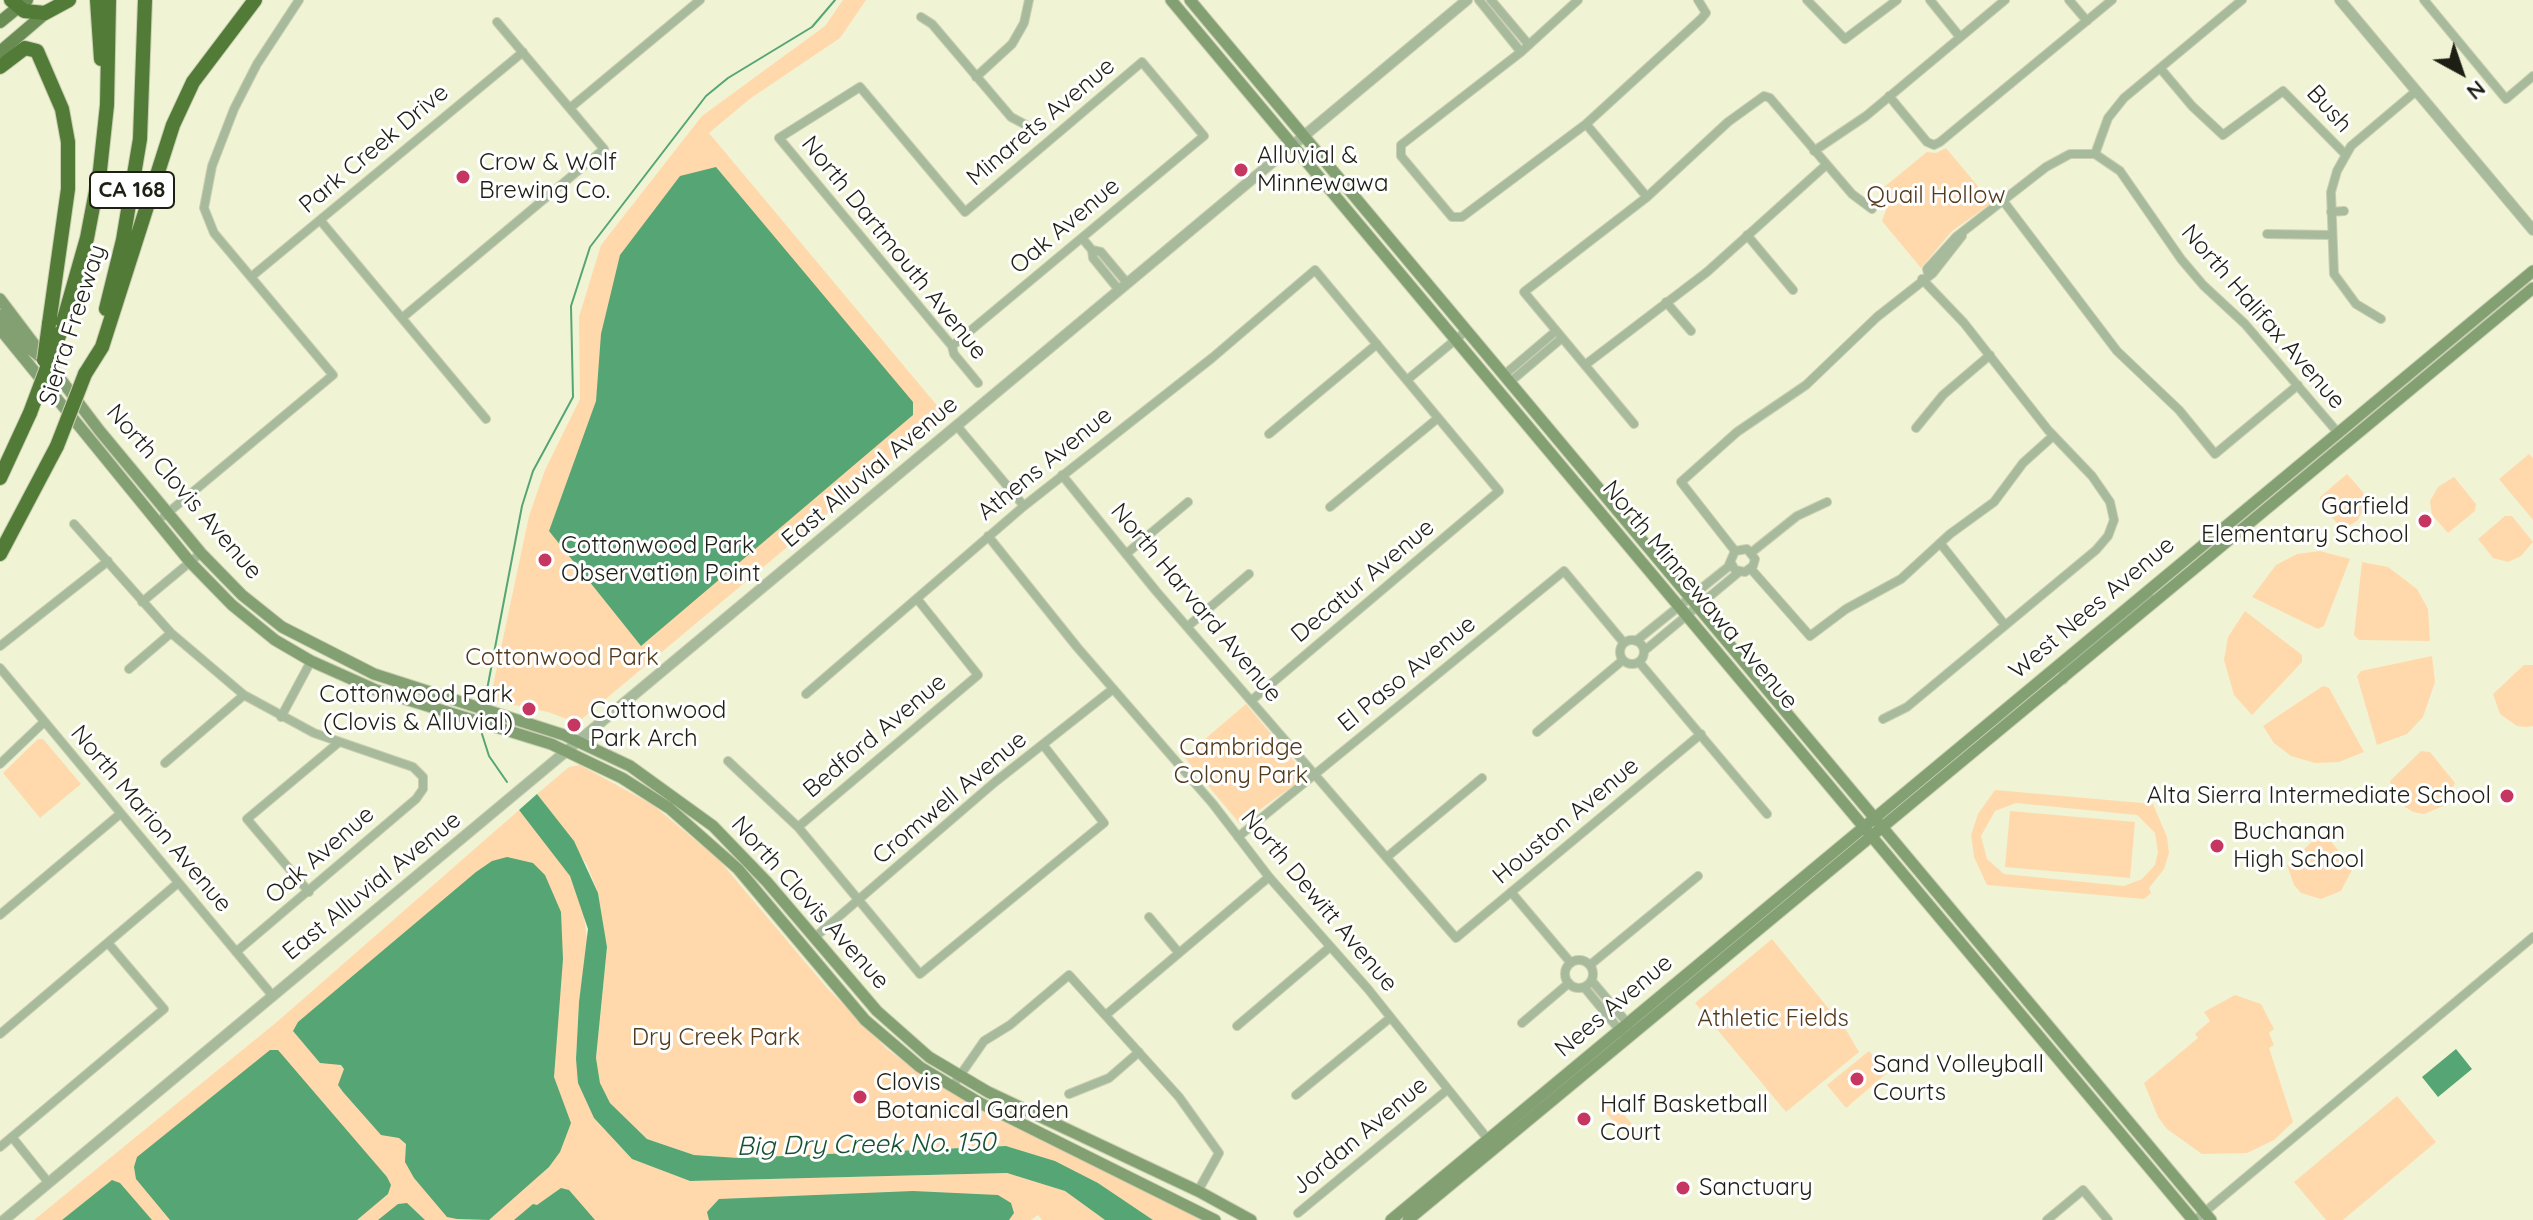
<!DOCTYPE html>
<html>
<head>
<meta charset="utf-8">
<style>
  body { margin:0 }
  #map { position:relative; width:2533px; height:1220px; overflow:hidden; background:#f0f4d5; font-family:Quicksand,sans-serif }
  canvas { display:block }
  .north { position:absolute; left:2421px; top:32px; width:80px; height:80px; -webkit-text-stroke:6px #fff; paint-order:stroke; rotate:140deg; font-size:22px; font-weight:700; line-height:32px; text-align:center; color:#1e1f14 }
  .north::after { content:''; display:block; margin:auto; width:28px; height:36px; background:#1e1f14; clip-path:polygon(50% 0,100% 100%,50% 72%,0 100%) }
</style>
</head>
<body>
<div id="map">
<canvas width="2533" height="1220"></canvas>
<div class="north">N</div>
</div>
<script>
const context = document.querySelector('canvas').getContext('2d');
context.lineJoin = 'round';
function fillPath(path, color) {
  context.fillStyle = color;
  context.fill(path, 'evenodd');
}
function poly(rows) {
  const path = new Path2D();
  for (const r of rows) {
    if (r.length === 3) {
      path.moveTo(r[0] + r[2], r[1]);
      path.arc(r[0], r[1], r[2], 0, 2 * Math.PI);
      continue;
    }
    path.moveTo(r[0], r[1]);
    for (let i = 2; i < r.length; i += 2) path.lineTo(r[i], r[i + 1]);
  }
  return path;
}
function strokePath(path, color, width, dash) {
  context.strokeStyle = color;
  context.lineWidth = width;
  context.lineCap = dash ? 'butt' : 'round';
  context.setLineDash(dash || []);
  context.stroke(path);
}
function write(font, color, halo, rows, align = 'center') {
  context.font = font + ' Quicksand,sans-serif';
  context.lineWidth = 6;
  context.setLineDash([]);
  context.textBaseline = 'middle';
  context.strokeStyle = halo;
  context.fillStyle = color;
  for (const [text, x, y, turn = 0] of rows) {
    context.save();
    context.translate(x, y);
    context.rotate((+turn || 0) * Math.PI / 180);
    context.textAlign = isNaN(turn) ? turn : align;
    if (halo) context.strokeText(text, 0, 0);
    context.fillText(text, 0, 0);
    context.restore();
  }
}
const green = poly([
  [843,0,866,0,840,38,751,98,709,133,945,415,577,723,548,712,490,700,529,516,545,470,580,399,579,317,601,245,702,116,825,26],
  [1946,148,1992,203,1952,231,1921,268,1882,221,1888,204,1878,192,1927,152,1936,153],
  [2529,454,2533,458,2533,520,2499,479],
  [2347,474,2363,492,2365,506,2358,520,2343,530,2320,504,2320,497],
  [2454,477,2476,504,2475,511,2448,533,2432,515,2430,501,2438,487],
  [2505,516,2512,516,2533,542,2521,556,2508,562,2493,558,2478,539],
  [2320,551,2350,559,2324,626,2318,629,2252,597,2276,565,2297,554],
  [2362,562,2388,567,2417,589,2428,609,2430,641,2359,640,2354,635],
  [2245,611,2302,655,2302,662,2252,715,2234,695,2224,660,2228,637],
  [2432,656,2435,682,2423,717,2407,734,2377,745,2357,676,2361,671],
  [2524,665,2533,665,2533,726,2527,727,2517,726,2500,714,2493,694],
  [2323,686,2329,688,2364,752,2339,762,2315,763,2291,756,2274,743,2263,726],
  [1246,704,1304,773,1301,780,1240,824,1184,757],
  [38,739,43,739,81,784,40,818,3,773],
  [2421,751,2430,752,2455,783,2443,806,2424,814,2413,812,2396,801,2390,781],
  [580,765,653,805,719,860,827,988,887,1049,915,1070,990,1115,1204,1220,1153,1220,1098,1183,1055,1161,1006,1146,739,1158,694,1155,647,1139,610,1103,600,1083,596,1059,607,947,598,893,587,865,537,794,569,767],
  [1995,790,2153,804,2167,837,2169,853,2164,869,2149,888,2151,893,2144,899,1987,885,1974,857,1971,835,1978,814],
  [2016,803,2137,815,2155,833,2158,852,2155,865,2142,879,2124,886,2004,874,1987,859,1981,836,1995,811],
  [519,810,555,853,570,876,583,909,588,947,579,1002,576,1059,594,1118,632,1159,690,1181,1007,1173,1065,1191,1105,1220,1042,1220,1038,1215,1031,1220,34,1220,278,1021],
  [2010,811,2135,822,2130,878,2005,867],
  [2318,836,2327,837,2353,868,2341,891,2321,899,2301,893,2294,885,2287,865],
  [1772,939,1846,1030,1859,1052,1786,1112,1695,1003],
  [2235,995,2261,1004,2274,1029,2269,1033,2274,1045,2269,1048,2293,1122,2274,1140,2247,1153,2202,1154,2167,1129,2158,1117,2144,1083,2198,1038,2195,1034,2210,1021,2204,1012],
  [1869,1051,1887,1073,1846,1108,1827,1085],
  [2397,1096,2436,1142,2343,1220,2326,1220,2294,1182],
  [1610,1100,1616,1105,1642,1136,1631,1142,1601,1107]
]);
const water = poly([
  [716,167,913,402,913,415,641,646,549,531,596,401,601,334,620,255,680,176],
  [537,794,574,841,598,893,607,947,596,1058,600,1083,610,1103,647,1139,694,1155,739,1158,1006,1146,1055,1161,1098,1183,1153,1220,1105,1220,1065,1191,1007,1173,690,1181,632,1159,594,1118,578,1083,576,1059,579,1002,588,929,570,876,519,810],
  [507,857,533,863,545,875,561,912,563,959,554,1077,571,1123,560,1152,549,1167,489,1220,457,1219,447,1217,414,1178,405,1162,406,1144,399,1138,381,1135,343,1092,338,1085,344,1069,341,1065,320,1063,293,1031,298,1022,476,872,492,861],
  [2456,1049,2472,1069,2438,1097,2422,1077],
  [270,1050,278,1050,387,1177,391,1185,388,1194,357,1220,170,1220,136,1179,134,1167,137,1157],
  [112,1180,120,1183,152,1220,62,1220],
  [561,1188,569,1190,595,1220,514,1220,533,1204,537,1205],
  [913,1191,998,1195,1011,1203,1014,1213,1009,1220,709,1220,707,1212,719,1199],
  [407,1203,425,1220,378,1220,398,1204]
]);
const stream = poly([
  [486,695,522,506,533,471,573,397,571,306,590,247,706,96,728,78,812,27,835,0],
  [482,734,489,756,507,782]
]);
const minor = poly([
  [1479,0,1521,52],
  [1491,0,1529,45],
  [1578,0,1521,52,1401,145,1401,156,1452,217,1462,217,1586,124,1701,19,1706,13,1698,0],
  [1807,0,1845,39,1897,0],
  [1930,0,1960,37],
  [2069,0,2087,21],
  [2424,0,2506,99,2533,76],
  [921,17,932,24,1011,117,1026,125],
  [2160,68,2192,106,2223,135,2283,91,2345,154],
  [976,77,1012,44,1024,23,1029,0],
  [1889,96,1927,142,1934,145,1940,142,2112,0],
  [570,108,700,0],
  [1586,124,1647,197],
  [1814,151,1866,116,2005,0],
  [2095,154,2120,171,2181,259,2203,285,2245,324,2339,434],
  [2004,202,2117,351,2179,410,2215,454,2298,385],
  [2331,212,2344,211],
  [320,220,486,419],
  [2267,234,2331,235],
  [1747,235,1793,290],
  [1082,238,1092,250,1093,258,1119,290],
  [1092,250,1101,252,1127,283],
  [1928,274,1927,269,1956,237,2046,167,2070,154,2095,154,2108,118,2124,98,2242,0],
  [251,277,523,52],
  [1666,302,1691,331],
  [402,318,604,149,497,22],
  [2381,319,2356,304,2334,274,2331,192,2337,171,2351,146,2415,92],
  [952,346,1204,136,1142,62,965,212,860,87,779,138,952,346,954,354,978,383],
  [1585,365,1707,272,1826,165],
  [1504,375,1556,331],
  [1407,380,1466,331],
  [1510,382,1562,338],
  [1634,424,1524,292,1647,197,1728,122,1764,96,1770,98,1852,194,1872,209],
  [957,426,1024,506],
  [1916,428,1943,395,1990,355],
  [1269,434,1377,344],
  [1062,475,1156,591,1456,938,1701,734],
  [1330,507,1438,418],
  [164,516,333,375,214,233,204,208,212,166,234,109,257,64,299,0],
  [74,524,171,633,244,695,314,733,413,767,423,777,423,789,416,799,236,952],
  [988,536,1077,647,1213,804,1269,877,1368,989,1491,1143],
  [1940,543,2005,625],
  [1735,551,1681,482,1737,432,1806,385,1877,317,1933,273,1962,236],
  [1752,552,1797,516,1827,502],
  [1126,554,1188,502],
  [1751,569,1810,636,1846,609,1901,579,1950,534,1994,502,2023,463,2053,436],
  [142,602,201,553],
  [1187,627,1249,574],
  [1632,652,12],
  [1636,641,1728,567,1735,551,1747,549,1755,559,1753,566,1745,572,1735,570,1731,563],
  [0,646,108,561],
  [1644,651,1739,572],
  [1639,662,1767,814],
  [0,668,272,995],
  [129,669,171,633],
  [806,694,1024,506,1212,358,1315,270,1499,491,1252,700],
  [281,717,311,661],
  [1883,719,1907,707,2096,550,2108,536,2114,520,2110,502,2092,476,2048,430,1964,323,1922,279],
  [1537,732,1623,660],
  [728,761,798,827,920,974,1104,823,1044,746],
  [165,763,244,695],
  [0,764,44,722],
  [798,827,978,675,918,600],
  [1238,837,1564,571,1624,643],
  [1387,857,1482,778],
  [309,892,247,819,338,743],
  [1511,892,1571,963],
  [0,915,120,814],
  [1149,917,1179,953],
  [814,938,995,782,1113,689],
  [1579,974,14],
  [1590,965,1698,876],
  [1592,981,1629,1025],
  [1584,987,1622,1033],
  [1107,1014,1269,877],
  [1522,1023,1569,983],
  [1237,1026,1330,947],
  [0,1034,178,883],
  [952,1087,984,1041,1010,1025,1069,975,1179,1097,1219,1153,1198,1191],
  [1069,1094,1109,1078,1139,1052],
  [1296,1095,1390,1018],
  [12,1137,48,1182],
  [0,1147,164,1009,108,943],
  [1298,1213,1447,1090],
  [2047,1220,2083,1190,2108,1220],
  [2195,1220,2533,937]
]);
const tertiary = poly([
  [2340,0,2533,230],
  [2063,679,2065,668,2148,595],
  [4,1220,1467,0]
]);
const secondary = poly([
  [1171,0,2193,1220],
  [1190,0,2211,1220],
  [0,299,99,430,201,553,242,595,282,627,374,674,564,735,630,766,713,826,767,882,877,1011,929,1057,988,1092,1198,1191,1251,1220],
  [0,315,22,343,39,356],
  [0,329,190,562,232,605,275,640,311,661,376,690,551,744,622,778,669,808,738,869,865,1020,920,1067,980,1103,1215,1220],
  [1391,1220,2533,271],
  [1408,1220,2533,288]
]);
const primary = poly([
  [0,22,27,0],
  [0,52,49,10]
]);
const motorway = poly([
  [11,0,24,11,45,13,69,0],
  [97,0,101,59],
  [0,67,25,48,37,51,62,109,68,142,68,189,49,324],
  [106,309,123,240,140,139,145,0],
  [60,333,87,238,100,170,107,105,109,0],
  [85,374,102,347,173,125,193,82,255,0],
  [0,478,30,413],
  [0,554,57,446]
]);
const motorwayBridge = poly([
  [44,360,49,324],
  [30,413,60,333],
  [57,446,85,374]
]);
const markers = [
  [1241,170,8,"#c53660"],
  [463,177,8,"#c53660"],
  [2425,521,8,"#c53660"],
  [545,560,8,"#c53660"],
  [529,709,8,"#c53660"],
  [574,725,8,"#c53660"],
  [2507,796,8,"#c53660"],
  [2217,846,8,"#c53660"],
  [1857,1079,8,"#c53660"],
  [860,1097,8,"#c53660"],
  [1584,1119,8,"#c53660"],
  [1683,1188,8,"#c53660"]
];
const shields = [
  [132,190,84]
];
const shieldNames = [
  ["CA 168",132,190]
];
const streetNames = [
  ["Bush",2329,109,48],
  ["Minarets Avenue",1041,122,-40],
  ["Park Creek Drive",374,149,-40],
  ["Oak Avenue",1065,226,-40],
  ["North Dartmouth Avenue",894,248,51],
  ["North Halifax Avenue",2263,317,49],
  ["Sierra Freeway",73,325,-72],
  ["Athens Avenue",1045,464,-39],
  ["East Alluvial Avenue",870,472,-40],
  ["North Clovis Avenue",184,492,49],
  ["Decatur Avenue",1363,581,-40],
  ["North Minnewawa Avenue",1700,595,50],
  ["North Harvard Avenue",1196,603,50],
  ["West Nees Avenue",2092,608,-40],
  ["El Paso Avenue",1407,674,-39],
  ["Bedford Avenue",875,736,-40],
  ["Cromwell Avenue",950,798,-40],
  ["North Marion Avenue",151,819,50],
  ["Houston Avenue",1566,821,-40],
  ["Oak Avenue",320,855,-41],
  ["East Alluvial Avenue",372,886,-39],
  ["North Dewitt Avenue",1319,901,50],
  ["North Clovis Avenue",810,903,48],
  ["Nees Avenue",1614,1006,-40],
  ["Jordan Avenue",1360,1136,-40]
];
const poiNames = [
  ["Alluvial &",1257,156],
  ["Minnewawa",1257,184],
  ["Crow & Wolf",479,163],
  ["Brewing Co.",479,191],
  ["Garfield",2409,507,"right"],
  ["Elementary School",2409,535,"right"],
  ["Cottonwood Park",561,546],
  ["Observation Point",561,574],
  ["Cottonwood Park",513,695,"right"],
  ["(Clovis & Alluvial)",513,723,"right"],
  ["Cottonwood",590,711],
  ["Park Arch",590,739],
  ["Alta Sierra Intermediate School",2491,796,"right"],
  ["Buchanan",2233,832],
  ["High School",2233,860],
  ["Sand Volleyball",1873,1065],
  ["Courts",1873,1093],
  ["Clovis",876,1083],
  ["Botanical Garden",876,1111],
  ["Half Basketball",1600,1105],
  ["Court",1600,1133],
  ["Sanctuary",1699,1188]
];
const parkNames = [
  ["Quail Hollow",1936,196],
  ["Cottonwood Park",562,658],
  ["Cambridge",1241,748],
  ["Colony Park",1241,776],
  ["Athletic Fields",1773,1019],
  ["Dry Creek Park",716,1038]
];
const waterNames = [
  ["Big Dry Creek No. 150",866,1145,-1]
];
fillPath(green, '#ffd9ac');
fillPath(water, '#56a575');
strokePath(stream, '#56a575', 2);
strokePath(minor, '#caceb2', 10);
strokePath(tertiary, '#caceb2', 12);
strokePath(secondary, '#caceb2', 13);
strokePath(primary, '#caceb2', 14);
strokePath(motorway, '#caceb2', 16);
strokePath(minor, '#a7bb9c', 8);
strokePath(tertiary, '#a7bb9c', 10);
strokePath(secondary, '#83a072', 11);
strokePath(primary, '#698c53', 12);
strokePath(motorway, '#527b37', 14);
strokePath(motorwayBridge, '#caceb2', 16, []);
strokePath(motorwayBridge, '#527b37', 14);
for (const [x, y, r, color] of markers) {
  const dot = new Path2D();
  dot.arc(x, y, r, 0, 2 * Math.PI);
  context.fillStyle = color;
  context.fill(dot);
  strokePath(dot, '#fff', 3);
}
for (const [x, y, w] of shields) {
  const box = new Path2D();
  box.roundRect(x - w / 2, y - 18, w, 36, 6);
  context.fillStyle = '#fff';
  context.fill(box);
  strokePath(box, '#1e1f14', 2);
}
write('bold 22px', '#1e1f14', null, shieldNames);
write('24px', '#1e1f14', '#fff', streetNames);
write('24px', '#1e1f14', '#fff', poiNames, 'left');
write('24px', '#523b1d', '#fff', parkNames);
write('italic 26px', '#155130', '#fff', waterNames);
</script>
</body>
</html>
